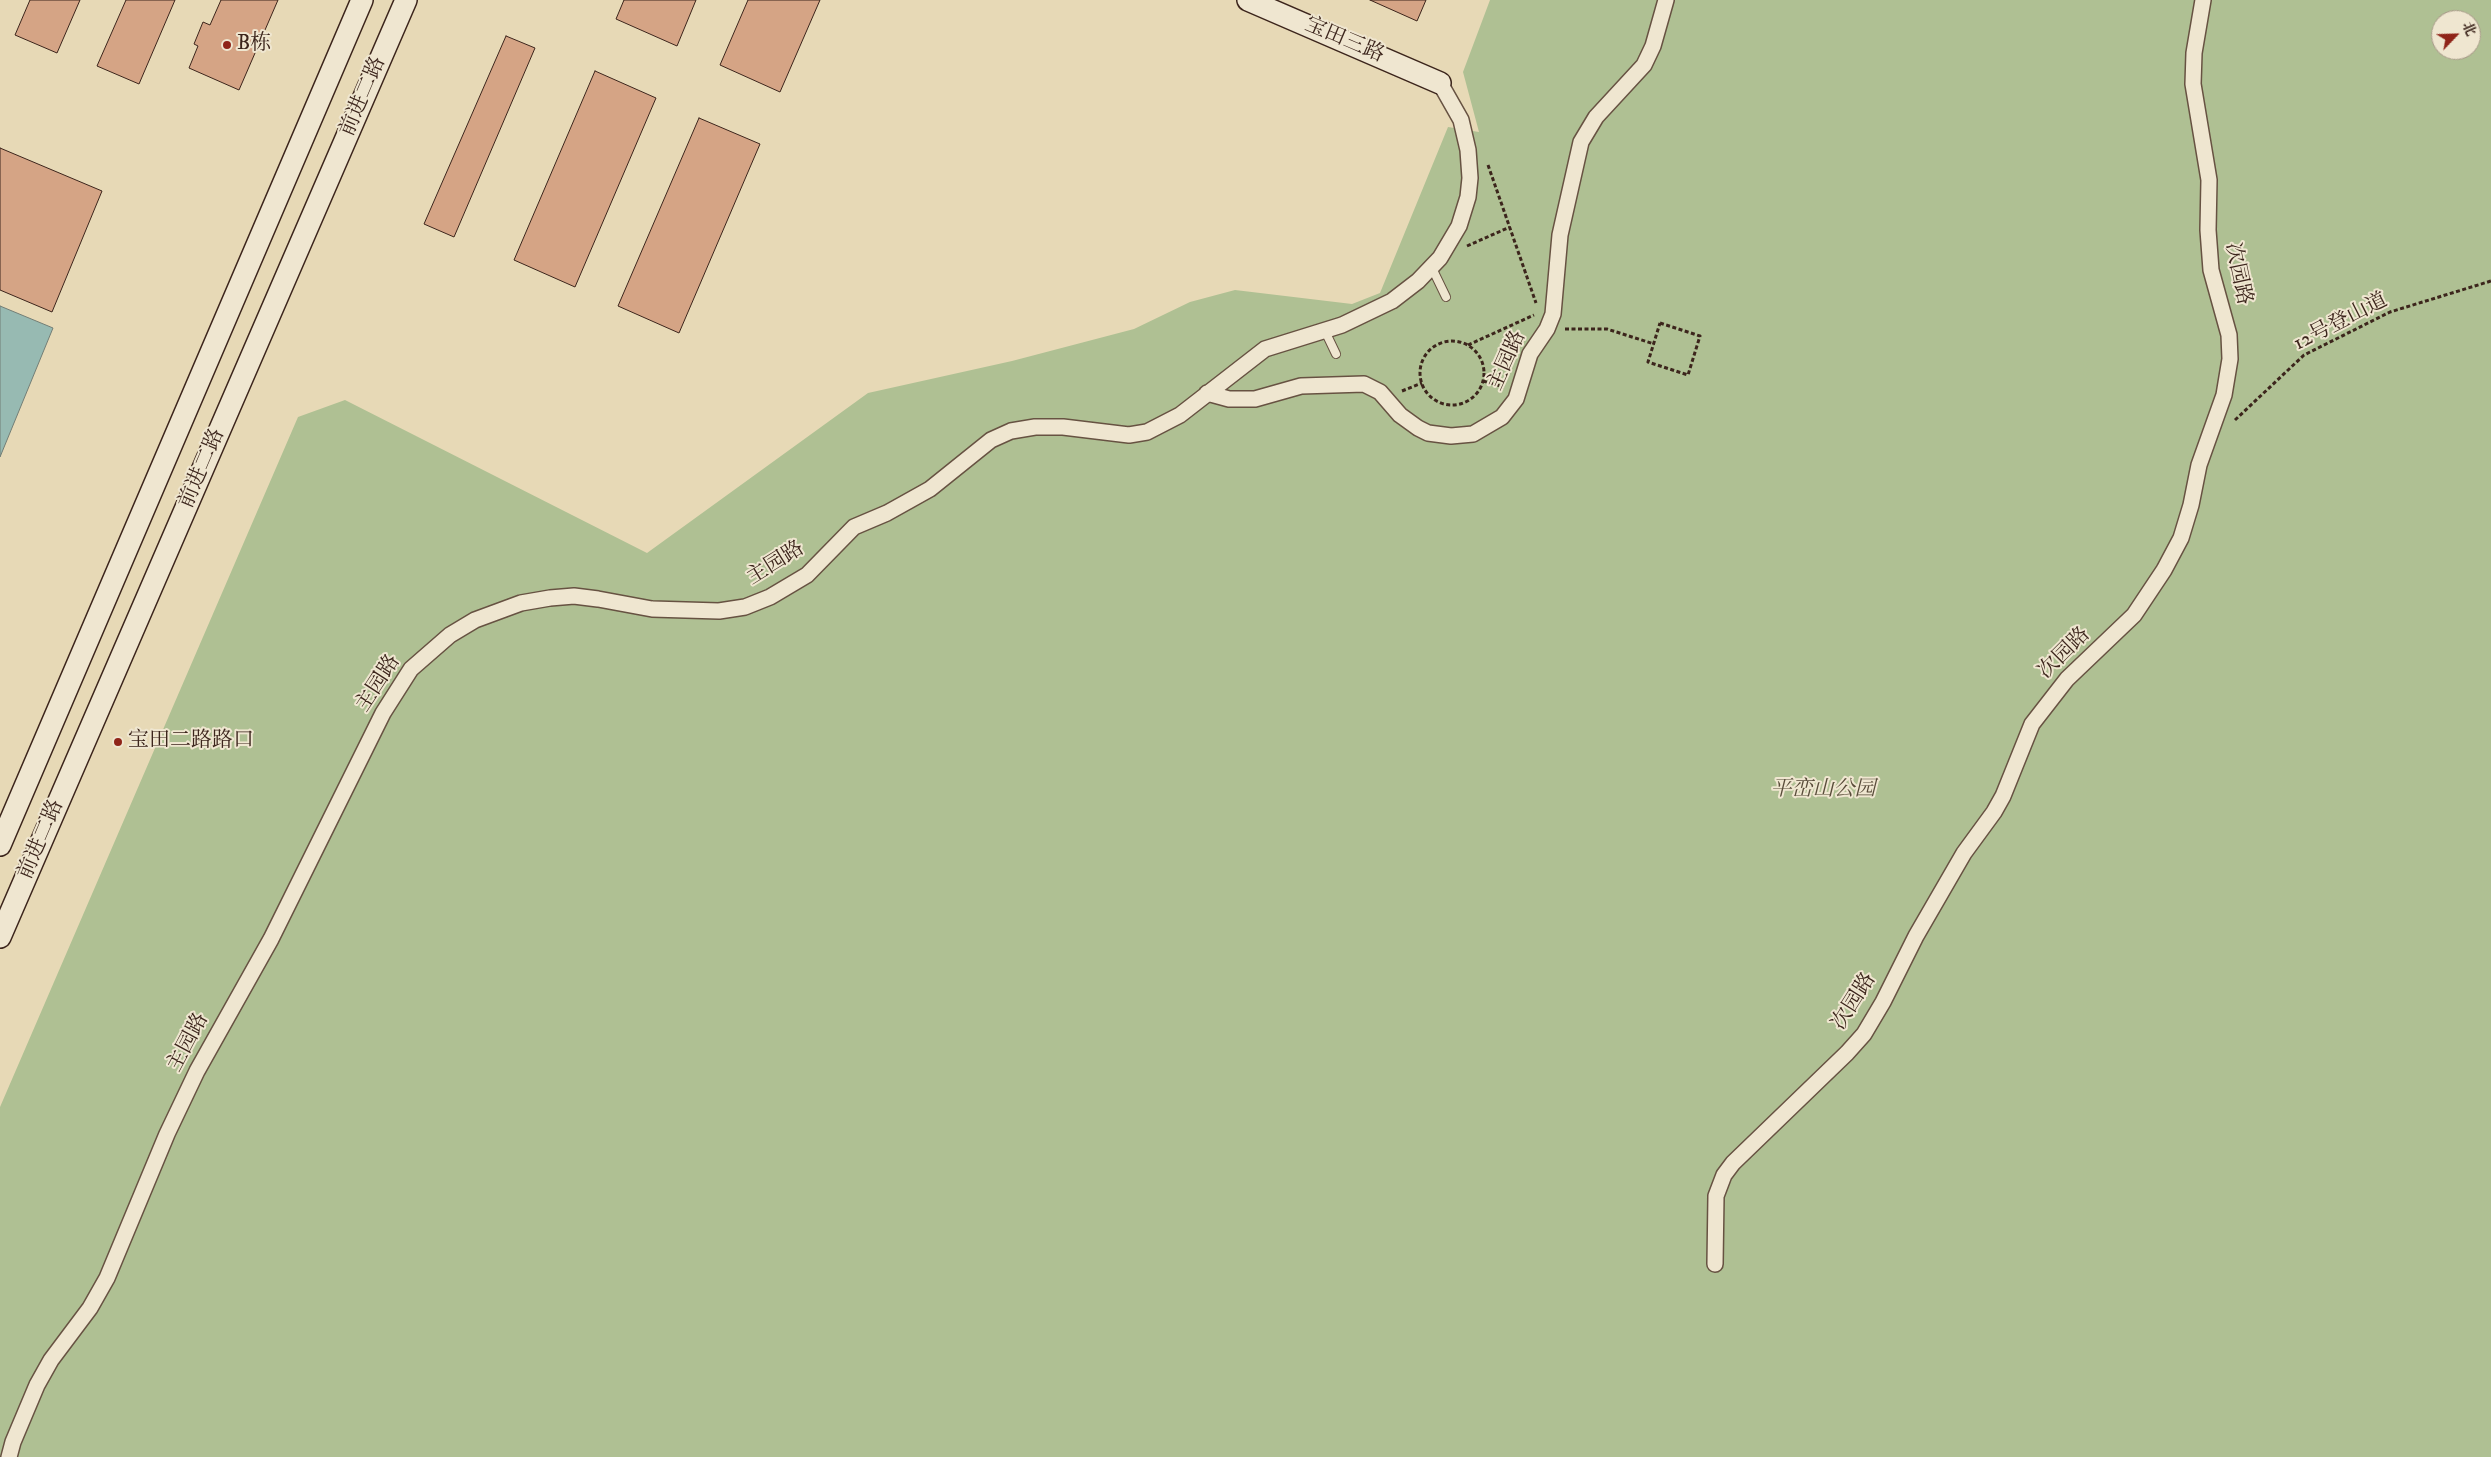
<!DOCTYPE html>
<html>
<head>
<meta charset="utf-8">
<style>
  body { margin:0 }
  #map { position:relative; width:2491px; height:1457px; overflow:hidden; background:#e7d9b6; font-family:"IM FELL DW Pica","Noto Serif SC",serif }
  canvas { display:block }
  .north { position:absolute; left:2431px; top:10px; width:50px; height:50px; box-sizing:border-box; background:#efe6d0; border:1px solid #a79988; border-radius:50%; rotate:66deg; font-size:14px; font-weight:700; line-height:20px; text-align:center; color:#3c251c }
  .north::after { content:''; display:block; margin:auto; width:18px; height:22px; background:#8f2418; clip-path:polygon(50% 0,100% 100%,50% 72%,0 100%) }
</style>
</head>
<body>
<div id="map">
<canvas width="2491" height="1457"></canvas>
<div class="north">北</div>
</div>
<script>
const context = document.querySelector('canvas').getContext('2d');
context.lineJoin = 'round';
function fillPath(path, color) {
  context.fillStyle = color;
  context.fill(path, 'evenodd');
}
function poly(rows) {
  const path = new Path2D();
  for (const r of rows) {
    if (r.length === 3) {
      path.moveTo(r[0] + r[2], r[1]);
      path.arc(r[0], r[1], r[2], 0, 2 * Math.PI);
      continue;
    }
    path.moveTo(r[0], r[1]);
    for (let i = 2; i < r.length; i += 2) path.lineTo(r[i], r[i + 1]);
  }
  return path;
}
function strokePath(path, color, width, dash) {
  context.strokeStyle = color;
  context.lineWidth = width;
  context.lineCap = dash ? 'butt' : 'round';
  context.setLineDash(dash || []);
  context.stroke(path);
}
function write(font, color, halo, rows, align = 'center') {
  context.font = font + ' "IM FELL DW Pica","Noto Serif SC",serif';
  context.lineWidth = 4;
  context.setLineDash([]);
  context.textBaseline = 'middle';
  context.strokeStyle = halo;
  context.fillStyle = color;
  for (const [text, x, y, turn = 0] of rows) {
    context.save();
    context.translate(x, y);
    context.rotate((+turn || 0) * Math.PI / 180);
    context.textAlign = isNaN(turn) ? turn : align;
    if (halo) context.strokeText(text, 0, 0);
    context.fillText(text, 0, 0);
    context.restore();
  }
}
const green = poly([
  [1490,0,2491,0,2491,1457,0,1457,0,1107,298,417,345,400,647,553,868,393,1012,361,1134,329,1190,302,1235,290,1352,304,1380,293,1448,127,1479,132,1463,72],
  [2441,20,2471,20,2471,50,2441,50]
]);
const water = poly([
  [0,306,53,328,0,457,0,306]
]);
const building = poly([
  [30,0,80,0,57,53,15,35,30,0],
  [126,0,175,0,139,84,97,66,126,0],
  [221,0,278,0,239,90,189,68,198,46,194,44,203,22,210,25,221,0],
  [624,0,696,0,677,46,616,19,624,0],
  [748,0,820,0,780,92,720,65,748,0],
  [1370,0,1426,0,1417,21,1370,0],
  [506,36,535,48,454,237,424,224,506,36],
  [595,71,656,98,575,287,514,260,595,71],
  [699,118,760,144,679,333,618,306,699,118],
  [0,148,102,191,52,312,0,290,0,148]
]);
const path = poly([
  [1488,165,1536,303],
  [1467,246,1510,227],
  [1660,323,1700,336,1688,375,1648,362,1660,323],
  [1565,329,1607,329,1654,344],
  [1452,373,32],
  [1468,345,1534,315],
  [1483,381,1504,387],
  [1402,391,1422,383],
  [2235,420,2304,355,2390,312,2491,281]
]);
const lane = poly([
  [1432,268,1446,297],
  [1325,331,1336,354]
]);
const street = poly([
  [1207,393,1229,399,1255,399,1301,386,1364,384,1380,392,1400,415,1418,428,1428,433,1451,436,1473,434,1502,417,1516,399,1530,354,1547,329,1553,314,1560,235,1581,142,1596,117,1644,65,1653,46,1666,0],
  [1715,1264,1716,1196,1724,1175,1733,1163,1847,1053,1864,1034,1883,1002,1916,936,1964,853,1994,812,2003,796,2032,724,2067,679,2134,615,2164,570,2181,538,2191,505,2199,465,2224,395,2230,359,2229,335,2211,270,2208,230,2209,180,2193,84,2194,53,2203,0],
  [9,1457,13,1442,37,1385,51,1360,90,1308,107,1278,167,1134,197,1071,271,939,383,713,411,669,450,635,475,620,521,603,550,598,574,596,598,599,652,609,719,611,745,607,770,597,807,575,854,527,887,513,930,489,991,440,1011,431,1035,427,1063,427,1129,435,1147,432,1180,415,1265,349,1342,325,1392,301,1418,281,1440,258,1459,226,1468,197,1470,178,1468,150,1461,120,1440,83]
]);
const secondary = poly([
  [1248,0,1440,83],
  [0,845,362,0],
  [0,937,406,0]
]);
const markers = [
  [227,45,5,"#8f2418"],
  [118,742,5,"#8f2418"]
];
const streetNames = [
  ["宝田三路",1344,41,23],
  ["前进二路",364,97,-67],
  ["次园路",2237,274,78],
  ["12号登山道",2341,323,-27],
  ["主园路",1508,361,-66],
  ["前进二路",203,469,-67],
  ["主园路",776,564,-32],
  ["次园路",2065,654,-45],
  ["主园路",379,684,-57],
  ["前进二路",42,840,-67],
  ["次园路",1855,1002,-58],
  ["主园路",189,1043,-62]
];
const poiNames = [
  ["B栋",237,45],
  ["宝田二路路口",128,742]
];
const parkNames = [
  ["平峦山公园",1823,791]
];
fillPath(green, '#afc093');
fillPath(water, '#97bab2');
strokePath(water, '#737e76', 1);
fillPath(building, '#d5a485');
strokePath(building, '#3c251c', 1);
strokePath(lane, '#675242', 10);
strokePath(street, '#675242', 18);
strokePath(secondary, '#3c251c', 24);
strokePath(path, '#3c251c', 3, [4, 2.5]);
strokePath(lane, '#efe6d0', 8);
strokePath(street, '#efe6d0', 15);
strokePath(secondary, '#efe6d0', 21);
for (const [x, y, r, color] of markers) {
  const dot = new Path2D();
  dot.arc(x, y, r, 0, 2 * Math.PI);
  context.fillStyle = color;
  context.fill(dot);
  strokePath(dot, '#efe6d0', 2);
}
write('21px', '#3c251c', '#efe6d0', streetNames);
write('21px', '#3c251c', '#efe6d0', poiNames, 'left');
write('italic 21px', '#594c3a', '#efe6d0', parkNames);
</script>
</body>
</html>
